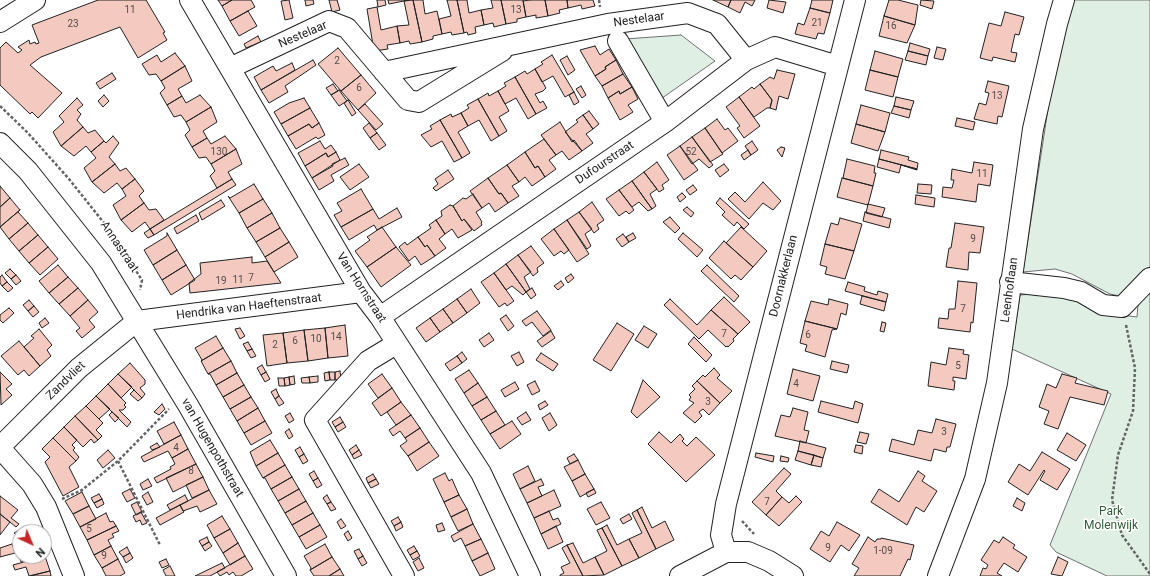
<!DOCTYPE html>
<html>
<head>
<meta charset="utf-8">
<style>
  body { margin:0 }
  #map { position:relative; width:1150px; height:576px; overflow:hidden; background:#fff; font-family:Roboto,sans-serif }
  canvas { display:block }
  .north { position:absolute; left:12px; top:524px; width:40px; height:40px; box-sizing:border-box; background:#fff; border:1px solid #a7a7a7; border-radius:50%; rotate:136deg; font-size:11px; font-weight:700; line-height:16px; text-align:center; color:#222 }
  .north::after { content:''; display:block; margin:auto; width:14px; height:18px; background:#c62828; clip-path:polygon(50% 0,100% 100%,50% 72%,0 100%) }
</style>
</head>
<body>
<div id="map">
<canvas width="1150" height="576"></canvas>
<div class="north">N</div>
</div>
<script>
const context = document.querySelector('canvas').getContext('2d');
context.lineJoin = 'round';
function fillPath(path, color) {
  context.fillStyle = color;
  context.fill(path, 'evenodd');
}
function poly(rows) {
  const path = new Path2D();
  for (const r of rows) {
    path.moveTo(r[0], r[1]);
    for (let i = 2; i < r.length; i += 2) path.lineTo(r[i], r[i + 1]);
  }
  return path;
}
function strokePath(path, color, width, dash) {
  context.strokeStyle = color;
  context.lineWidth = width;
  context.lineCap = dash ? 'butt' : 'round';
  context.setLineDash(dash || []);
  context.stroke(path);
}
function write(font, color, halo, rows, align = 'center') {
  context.font = font + ' Roboto,sans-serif';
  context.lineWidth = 3;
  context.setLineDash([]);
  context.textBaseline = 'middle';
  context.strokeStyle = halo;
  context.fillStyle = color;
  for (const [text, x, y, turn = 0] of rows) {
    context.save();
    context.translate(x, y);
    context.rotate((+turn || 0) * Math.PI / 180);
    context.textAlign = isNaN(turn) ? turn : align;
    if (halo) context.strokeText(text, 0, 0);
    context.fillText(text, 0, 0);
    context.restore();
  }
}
const green = poly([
  [1074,0,1150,0,1150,273,1120,296,1110,294,1072,274,1055,269,1023,272,1050,96,1065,30,1074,0],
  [681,35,715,61,655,103,625,39,681,35],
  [1047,293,1063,294,1100,312,1137,317,1138,305,1150,293,1150,576,1107,576,1056,552,1050,545,1111,394,1012,349,1020,295,1047,293]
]);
const building = poly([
  [98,0,146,0,165,32,163,33,167,40,138,58,120,27,41,57,30,65,62,93,38,118,32,112,30,114,0,85,0,48,6,42,18,53,22,50,18,47,29,40,30,44,35,42,36,44,39,43,32,25,98,0],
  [218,0,232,0,222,6,218,0],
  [232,0,251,0,255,7,230,21,222,6,232,0],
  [289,0,293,18,285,20,281,1,289,0],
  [305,0,313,0,314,4,306,6,305,0],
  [329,0,337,0,340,10,332,12,329,0],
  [377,0,385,0,386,5,378,7,377,0],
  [388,0,409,0,389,4,388,0],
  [413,0,423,0,425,14,437,11,442,34,433,36,433,39,422,42,413,0],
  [413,0,422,42,410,44,409,41,400,43,397,26,409,25,404,1,413,0],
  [447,0,457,0,464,33,452,35,451,32,442,34,439,19,451,16,447,0],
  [457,0,467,0,469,13,481,10,484,25,475,27,476,33,468,35,467,32,464,33,457,0],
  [491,0,501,0,506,24,494,27,493,23,484,25,481,10,493,8,491,0],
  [501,0,523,0,526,17,517,19,517,22,506,24,501,0],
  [530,0,545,0,548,16,536,18,536,15,526,17,523,1,530,0],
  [545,0,567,0,568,8,559,10,560,13,548,16,545,0],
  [567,0,593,0,595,6,582,9,581,5,568,8,567,0],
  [713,0,731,0,728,7,713,0],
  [731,0,755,0,752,6,745,2,740,13,728,7,731,0],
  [769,0,786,2,783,13,767,8,769,0],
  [812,0,833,0,830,13,810,8,812,0],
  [889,0,898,0,918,5,915,25,884,16,889,0],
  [921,0,934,1,932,9,920,5,921,0],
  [377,7,381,30,397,26,400,43,387,45,388,49,374,51,367,9,377,7],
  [810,8,830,13,824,34,818,33,816,39,795,34,798,23,804,25,810,8],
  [248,11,257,26,239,36,230,21,248,11],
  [1005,12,1024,17,1019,35,1015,34,1011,52,1017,53,1015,62,993,57,992,61,980,58,989,23,1001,26,1005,12],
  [884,16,915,25,907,43,879,36,884,16],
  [258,36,261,42,246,48,244,44,258,36],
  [910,43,930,49,928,56,908,51,910,43],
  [595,46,600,55,609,49,616,60,605,67,606,69,595,76,580,50,595,46],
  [937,47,946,49,943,60,934,58,937,47],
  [338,48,361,75,341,91,318,64,338,48],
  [875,51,903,59,898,77,870,70,875,51],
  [908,51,928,56,926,65,905,60,908,51],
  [175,53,185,66,161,81,156,74,149,75,142,64,157,55,161,62,175,53],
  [552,55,574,92,565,97,553,76,542,82,535,69,543,64,541,62,552,55],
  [567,56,575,70,568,75,560,60,567,56],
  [313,60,316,65,285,86,288,92,269,103,261,90,313,60],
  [616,60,623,74,602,86,595,76,606,69,605,67,616,60],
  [292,63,295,70,261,90,254,77,273,66,276,71,292,63],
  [185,66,192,81,178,89,182,96,167,105,160,93,165,88,161,81,185,66],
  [535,69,546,88,543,91,535,94,540,103,543,101,547,108,536,114,515,77,525,71,527,74,535,69],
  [777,70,795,74,788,99,779,96,776,110,770,108,772,100,760,84,770,77,774,79,777,70],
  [870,70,898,77,893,97,865,90,870,70],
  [112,73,116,79,100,89,96,83,112,73],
  [623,74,632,87,620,94,619,91,608,98,602,86,623,74],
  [361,75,376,93,358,110,341,91,361,75],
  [515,77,536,114,528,119,516,98,505,104,498,91,506,86,504,83,515,77],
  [988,81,1009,86,1002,117,998,116,997,124,974,119,979,103,986,105,989,93,985,92,988,81],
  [333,84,338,91,331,95,326,88,333,84],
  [760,84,772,100,770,108,767,108,754,117,739,97,752,87,754,89,760,84],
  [581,86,586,95,582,98,576,89,581,86],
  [632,87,638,99,628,105,633,112,620,120,608,98,619,91,620,94,632,87],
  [339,90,347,101,339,106,331,95,339,90],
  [498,91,509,111,499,117,507,131,499,136,478,99,488,93,489,96,498,91],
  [574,92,579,102,574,105,569,95,574,92],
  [104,95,109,101,103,107,98,101,104,95],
  [200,95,211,107,186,122,181,115,174,117,167,105,182,96,186,103,200,95],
  [739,97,760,126,744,138,737,128,740,126,726,107,739,97],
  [896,97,914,101,911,110,894,106,896,97],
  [77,98,83,105,77,110,81,114,77,120,83,127,61,146,53,132,64,122,59,116,77,98],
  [304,98,310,108,281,124,274,112,289,103,304,98],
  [478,99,499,136,491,141,479,120,468,126,461,113,469,108,467,105,478,99],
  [348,100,356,113,352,116,344,103,348,100],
  [365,104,383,124,376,130,358,110,365,104],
  [861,105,890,113,885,132,856,124,861,105],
  [894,106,911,110,909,118,891,113,894,106],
  [211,107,217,122,203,131,207,138,192,147,185,135,190,130,186,122,211,107],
  [310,108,319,123,312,128,309,124,288,136,281,124,310,108],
  [589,111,599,124,593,129,583,115,589,111],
  [461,113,468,126,458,132,470,153,462,158,440,120,451,114,452,117,461,113],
  [583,115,593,129,586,134,593,143,582,151,565,132,578,122,576,120,583,115],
  [957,118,975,122,973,130,955,126,957,118],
  [717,119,725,130,728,128,738,141,722,153,705,128,717,119],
  [440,120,462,158,454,162,442,141,431,147,421,135,432,129,430,126,440,120],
  [560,122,572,142,574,140,582,151,569,160,562,151,556,155,541,135,560,122],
  [319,123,325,135,318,139,316,137,296,149,288,136,309,124,312,128,319,123],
  [369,123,377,133,370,138,363,128,369,123],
  [856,124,885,132,878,151,851,143,856,124],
  [83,127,88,133,95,130,104,141,91,152,86,146,74,156,61,146,83,127],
  [705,128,723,154,710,162,692,137,705,128],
  [377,133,386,145,379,150,370,138,377,133],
  [113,136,119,143,109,157,115,164,92,182,84,168,96,158,91,152,104,141,106,143,113,136],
  [225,136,236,149,211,164,206,157,199,158,192,147,207,138,211,144,225,136],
  [692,137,713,165,709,168,699,159,692,164,680,146,692,137],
  [544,139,556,155,549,160,556,169,545,177,538,166,535,168,525,152,544,139],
  [320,141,325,149,331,145,336,152,328,157,326,153,305,166,298,153,320,141],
  [752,141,758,150,751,155,745,146,752,141],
  [680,146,698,170,684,180,667,155,680,146],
  [781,147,785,148,782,157,777,150,781,147],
  [236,149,242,164,228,172,232,179,217,188,210,176,215,171,211,164,236,149],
  [748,150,751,155,744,160,741,155,748,150],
  [881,150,909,157,908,160,918,163,917,169,879,159,881,150],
  [336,152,340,160,312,178,305,166,326,153,328,157,336,152],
  [525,152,535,168,538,166,545,177,532,186,525,177,519,182,507,165,525,152],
  [345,158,349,165,331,175,334,181,319,190,312,178,333,166,332,164,345,158],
  [847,159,875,166,874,173,876,173,873,186,843,178,847,159],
  [879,159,917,169,917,170,901,165,899,173,877,167,879,159],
  [657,162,669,180,662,185,664,189,659,192,644,172,657,162],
  [974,162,993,165,990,186,978,184,976,202,942,197,943,187,952,188,954,180,951,180,952,169,972,173,974,162],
  [115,164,120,171,126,168,135,179,122,189,117,183,104,193,92,182,115,164],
  [359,164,369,177,350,190,340,177,359,164],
  [724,164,729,170,720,177,715,170,724,164],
  [507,165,519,182,512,186,519,196,508,203,501,193,499,194,488,178,507,165],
  [448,170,454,179,436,191,433,188,438,184,435,179,448,170],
  [644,172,657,189,650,194,656,206,652,209,632,181,644,172],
  [488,178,499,194,501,193,508,203,495,212,489,203,482,208,470,191,488,178],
  [842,178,873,186,868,205,837,197,842,178],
  [135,179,144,191,139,196,144,203,121,220,113,205,126,196,122,189,135,179],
  [232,179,236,185,154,235,150,229,232,179],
  [632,181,652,209,648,211,639,202,632,207,619,190,632,181],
  [763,182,781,201,773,210,763,203,749,219,728,199,735,192,745,202,763,182],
  [254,184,263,199,239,213,228,196,230,198,254,184],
  [918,184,932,185,931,194,917,193,918,184],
  [693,185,697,190,690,195,686,190,693,185],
  [0,186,10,198,0,207,0,186],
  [361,189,373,209,341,227,334,215,342,211,337,203,361,189],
  [619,190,634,210,629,214,626,211,619,216,606,199,619,190],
  [682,193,686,197,680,202,677,197,682,193],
  [473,194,482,208,476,212,482,222,481,223,482,225,474,231,464,219,462,221,453,206,463,198,466,199,473,194],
  [916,195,935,198,934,207,915,204,916,195],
  [10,198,20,210,0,227,0,207,10,198],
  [720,198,749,224,744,229,737,222,734,226,722,215,725,212,716,203,720,198],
  [263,199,272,213,247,228,239,213,263,199],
  [221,200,225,206,202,220,199,213,221,200],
  [592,202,604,220,597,225,599,229,594,233,579,212,592,202],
  [144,203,149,210,156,209,164,220,150,229,145,222,132,232,121,220,144,203],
  [868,204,885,208,882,217,866,213,868,204],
  [450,205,453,206,462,221,464,219,472,230,458,238,452,229,445,234,436,220,442,216,441,211,450,205],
  [687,207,694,213,691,217,683,210,687,207],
  [397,208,402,217,377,230,374,225,349,240,341,227,373,209,379,219,397,208],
  [20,210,18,212,28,223,9,239,0,227,20,210],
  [579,212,592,229,585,234,591,246,587,249,567,220,579,212],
  [865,212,891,219,889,228,863,221,865,212],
  [272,213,280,228,256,242,247,228,272,213],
  [196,215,199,221,177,234,174,228,196,215],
  [670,217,680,228,675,233,663,222,670,217],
  [840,218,862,224,854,251,825,244,831,223,838,225,840,218],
  [436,220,445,234,439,239,446,248,435,256,427,245,425,247,418,237,431,228,429,225,436,220],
  [567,220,589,254,577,262,554,229,567,220],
  [28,223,38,235,19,251,9,239,28,223],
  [955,223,984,227,980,253,969,252,968,270,946,267,949,248,951,248,955,223],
  [382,227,396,247,367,267,355,251,370,240,367,237,382,227],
  [741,227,767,251,753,267,726,243,741,227],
  [280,228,289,242,265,257,256,242,280,228],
  [150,229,154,235,148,238,144,233,150,229],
  [554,229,569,250,564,254,561,251,554,256,541,239,554,229],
  [167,233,177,250,153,265,144,250,167,236,167,233],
  [633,233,636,238,629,242,626,237,633,233],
  [683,233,703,250,697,257,678,239,683,233],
  [623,234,629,242,622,247,616,239,623,234],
  [38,235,48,247,29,263,19,251,38,235],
  [418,237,425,247,427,245,435,256,421,265,415,256,409,261,399,247,405,242,407,245,418,237],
  [724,241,753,267,741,280,735,275,731,279,709,258,724,241],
  [289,242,298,257,274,272,265,257,289,242],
  [825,244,854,251,845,279,825,274,827,267,820,265,825,244],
  [531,246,544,263,537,268,538,272,533,276,518,255,531,246],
  [48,247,58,259,40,275,29,263,48,247],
  [396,247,411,265,381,287,367,267,396,247],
  [177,250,186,265,162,280,153,265,177,250],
  [518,255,531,272,524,277,530,289,526,292,506,264,518,255],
  [252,257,252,263,267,261,281,283,190,293,189,283,201,274,200,263,252,257],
  [506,264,526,292,523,295,512,286,506,290,494,273,506,264],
  [58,265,68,277,49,293,39,281,58,265],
  [186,265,195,280,171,295,162,280,186,265],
  [707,265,739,296,734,302,701,271,707,265],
  [10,269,16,275,11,279,5,273,10,269],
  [494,273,514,301,507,306,505,303,499,307,481,282,494,273],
  [571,274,574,278,568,283,565,278,571,274],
  [2,275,7,282,2,286,0,283,0,277,2,275],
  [16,275,21,281,16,285,11,279,16,275],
  [68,277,78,288,59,304,49,293,68,277],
  [561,281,564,285,558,290,554,286,561,281],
  [958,281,977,283,973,323,971,322,970,332,938,328,939,318,948,319,949,309,955,309,958,281],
  [7,282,13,288,8,292,2,286,7,282],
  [848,282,865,287,864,291,877,295,878,291,888,294,886,302,845,291,848,282],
  [78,288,88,300,70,316,59,304,78,288],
  [532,288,536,295,531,299,526,292,532,288],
  [471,289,480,303,467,313,457,299,471,289],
  [862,296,886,302,884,311,860,304,862,296],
  [724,297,750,322,738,334,711,310,724,297],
  [457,299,467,313,453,323,443,309,457,299],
  [670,299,697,325,711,310,738,334,733,339,734,341,728,347,727,346,726,347,708,330,699,339,664,305,670,299],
  [829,299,848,304,846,315,841,313,837,329,805,321,811,301,828,305,829,299],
  [29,300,34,306,28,311,23,305,29,300],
  [88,300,98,312,89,320,95,327,82,338,76,331,80,328,70,316,88,300],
  [34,306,39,312,33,317,28,311,34,306],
  [9,308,14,313,3,323,0,320,0,315,9,308],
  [443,309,453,323,440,332,430,318,443,309],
  [537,311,551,330,543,336,532,322,526,326,522,321,537,311],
  [506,315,514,326,508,331,500,319,506,315],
  [45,318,49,323,42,328,39,323,45,318],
  [430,318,440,332,426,342,416,328,430,318],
  [805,321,837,329,832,330,825,357,805,351,807,345,800,343,805,321],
  [882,322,886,323,884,332,880,331,882,322],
  [617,323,634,334,611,371,593,360,617,323],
  [345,325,348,356,328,358,325,328,345,325],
  [644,326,657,334,648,348,635,340,644,326],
  [240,328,245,336,240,339,235,329,240,328],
  [325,328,328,358,308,361,304,330,325,328],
  [39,329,52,345,47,350,51,356,40,366,24,347,34,338,31,336,39,329],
  [304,330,308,361,287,363,283,333,304,330],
  [551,331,555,338,542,347,537,341,551,331],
  [283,333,287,363,267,366,263,335,283,333],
  [489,333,494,340,484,347,479,340,489,333],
  [216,336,223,348,201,361,202,360,195,348,216,336],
  [694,337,712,355,706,362,688,344,694,337],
  [19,341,40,366,29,376,24,370,18,375,1,356,19,341],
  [248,342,252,349,247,351,243,344,248,342],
  [223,348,231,361,208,374,201,361,223,348],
  [949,348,964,350,963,354,969,355,966,379,953,377,953,381,955,381,954,390,928,386,931,362,946,365,949,348],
  [252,349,256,356,251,358,247,351,252,349],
  [462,352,467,359,462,363,457,356,462,352],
  [519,352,524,362,517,366,511,356,519,352],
  [541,353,558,364,553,371,536,360,541,353],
  [457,356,462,363,450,371,445,364,457,356],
  [231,361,237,373,216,385,210,374,208,374,231,361],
  [832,361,849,365,847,373,830,369,832,361],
  [130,363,145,380,145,384,140,388,145,394,142,398,118,374,130,363],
  [262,365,266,372,261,375,257,368,262,365],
  [714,368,720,375,717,378,732,391,720,403,697,381,703,375,705,377,714,368],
  [793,369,820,376,813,401,787,394,793,369],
  [469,370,478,383,464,393,455,379,469,370],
  [340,371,341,379,335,380,335,372,340,371],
  [0,372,12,384,6,389,12,395,1,405,0,372],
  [266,372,270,379,265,382,261,375,266,372],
  [329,372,330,380,325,381,324,373,329,372],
  [329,372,335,372,335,380,330,380,329,372],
  [237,373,244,385,223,397,216,385,237,373],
  [118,374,132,387,121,398,108,384,118,374],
  [382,374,392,388,378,398,368,384,382,374],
  [1062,374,1077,378,1075,383,1108,391,1104,405,1070,397,1058,429,1044,424,1049,411,1039,407,1047,384,1056,388,1062,374],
  [294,376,295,384,290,385,289,377,294,376],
  [318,376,318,382,310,383,309,377,318,376],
  [289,377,290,385,285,386,284,378,289,377],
  [309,377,310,383,302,383,301,378,309,377],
  [278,378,284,378,285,386,279,386,278,378],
  [643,380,660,397,637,418,631,412,643,380],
  [535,381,540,391,532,395,527,385,535,381],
  [697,381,720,403,709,415,703,409,699,412,702,416,695,423,683,413,694,403,689,400,691,397,689,395,695,389,692,386,697,381],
  [515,382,519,389,505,397,501,390,515,382],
  [478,383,487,397,472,406,464,393,478,383],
  [108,384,126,403,124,405,126,407,123,410,119,410,131,422,127,427,96,396,108,384],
  [244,385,251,397,230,409,223,397,244,385],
  [392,388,401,402,381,416,372,403,392,388],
  [276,389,279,396,275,399,271,392,276,389],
  [134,390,142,398,138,401,130,394,134,390],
  [96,396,110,409,99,419,86,406,96,396],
  [279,396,284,403,279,406,275,399,279,396],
  [251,397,258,408,237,421,230,409,251,397],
  [487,397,496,411,481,420,472,406,487,397],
  [545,401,548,405,540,410,538,405,545,401],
  [821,401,853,409,855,401,863,404,858,423,818,412,821,401],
  [401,402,411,415,396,425,387,412,401,402],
  [162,404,165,409,159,415,154,412,162,404],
  [86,406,103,423,96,430,102,436,98,440,75,416,86,406],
  [258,408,265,421,244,433,237,421,258,408],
  [793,408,808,412,804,430,809,431,806,443,775,436,781,415,790,417,793,408],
  [496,411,505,425,490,434,481,420,496,411],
  [112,412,119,418,115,422,109,415,112,412],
  [526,412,531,420,522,425,517,418,526,412],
  [290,413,294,420,289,423,285,416,290,413],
  [550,413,557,425,549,431,542,418,550,413],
  [411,415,420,428,405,438,400,431,393,436,389,430,411,415],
  [75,416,98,440,94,443,91,439,83,447,64,427,75,416],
  [340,417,343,422,335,427,332,422,340,417],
  [936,419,956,424,950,447,947,447,946,452,934,449,931,461,889,451,892,439,914,445,918,430,932,433,936,419],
  [265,421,272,433,251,445,244,433,265,421],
  [512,421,521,434,500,449,490,434,512,421],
  [174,422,181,435,164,444,157,431,174,422],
  [343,422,346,427,338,432,335,427,343,422],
  [64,427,77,440,72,445,75,448,73,450,79,457,76,461,53,438,64,427],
  [420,428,429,442,408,456,400,446,407,441,405,438,420,428],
  [289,429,293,436,289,439,285,432,289,429],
  [659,432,671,443,680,434,684,439,682,441,687,446,696,437,715,455,686,482,648,444,659,432],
  [860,432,869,434,866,444,857,442,860,432],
  [1067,433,1086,445,1076,461,1057,450,1067,433],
  [181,435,188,449,172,458,168,451,144,462,141,457,181,435],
  [53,438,76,461,69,467,79,487,63,496,45,462,50,457,42,449,53,438],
  [270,440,278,453,256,466,250,452,270,440],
  [800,441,826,448,823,458,798,451,800,441],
  [429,442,439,456,417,471,408,456,429,442],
  [157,443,160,447,152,450,150,447,157,443],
  [356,445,359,450,352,455,349,450,356,445],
  [856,445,863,446,862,454,854,452,856,445],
  [300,447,304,454,299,457,295,450,300,447],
  [188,449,196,464,157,483,154,478,171,469,170,467,175,464,172,458,188,449],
  [108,450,115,458,103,468,97,460,108,450],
  [359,450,362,455,354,459,352,455,359,450],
  [798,451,814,455,811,465,795,460,798,451],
  [1042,452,1070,469,1057,490,1040,480,1045,471,1044,470,1028,495,1008,482,1019,464,1030,471,1042,452],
  [278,453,285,465,263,478,256,466,278,453],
  [756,453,774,456,773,462,755,457,756,453],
  [304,454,308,461,303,464,299,457,304,454],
  [574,454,578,460,570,464,567,458,574,454],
  [814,455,823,458,821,467,811,465,814,455],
  [781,456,789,458,788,462,780,461,781,456],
  [578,460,585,474,572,481,564,467,578,460],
  [196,464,203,477,173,492,166,478,196,464],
  [285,465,292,477,271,489,265,478,263,478,285,465],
  [528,466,535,481,520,489,513,474,528,466],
  [784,468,791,474,776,491,782,497,766,515,752,502,784,468],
  [314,471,318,478,313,481,309,474,314,471],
  [918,471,925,476,922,481,937,491,924,512,916,507,907,525,871,502,879,489,899,502,918,471],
  [445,473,449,481,452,479,459,495,444,502,433,479,445,473],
  [373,474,376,479,368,483,366,478,373,474],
  [585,474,594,489,580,497,572,481,585,474],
  [203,477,209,490,192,498,186,485,203,477],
  [292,477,299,489,278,501,271,489,292,477],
  [318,478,322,485,317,488,313,481,318,478],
  [148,479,152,486,143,490,140,484,148,479],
  [376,479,379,484,371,488,368,483,376,479],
  [541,479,544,485,538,487,542,496,527,503,520,489,541,479],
  [130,489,135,498,127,502,122,493,130,489],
  [299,489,306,501,285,513,278,501,299,489],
  [594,489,596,493,588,497,586,493,594,489],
  [209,490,217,504,200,512,197,506,183,511,180,505,209,490],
  [554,490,561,506,534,518,527,503,554,490],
  [82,492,89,506,73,514,65,501,82,492],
  [148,492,153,502,147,505,142,496,148,492],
  [99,494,102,499,94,503,91,498,99,494],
  [185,495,188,501,170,510,167,505,185,495],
  [327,495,331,502,327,504,323,498,327,495],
  [459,495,467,509,451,517,444,502,459,495],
  [0,496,18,510,11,518,19,524,16,527,0,514,0,496],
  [796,496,802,502,779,526,766,515,782,497,789,503,796,496],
  [1017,498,1025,503,1022,511,1013,506,1017,498],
  [102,499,104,504,97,508,94,503,102,499],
  [306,501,313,513,292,525,285,513,306,501],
  [137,502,142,512,136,515,131,505,137,502],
  [331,502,336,509,331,511,327,504,331,502],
  [601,502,610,518,596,525,587,509,601,502],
  [180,505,184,512,160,525,156,518,180,505],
  [89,506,96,519,80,527,73,514,89,506],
  [642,507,652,528,665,521,674,540,656,549,637,510,642,507],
  [467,509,473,524,458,531,451,517,467,509],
  [637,510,656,549,639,558,629,539,642,533,632,513,637,510],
  [549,511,553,520,558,518,561,524,541,534,534,518,549,511],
  [141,512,147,523,142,525,140,520,136,522,133,516,141,512],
  [106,513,110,522,113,521,116,526,87,540,80,527,106,513],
  [313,513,320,525,299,537,292,525,313,513],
  [0,514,10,522,0,535,0,514],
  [629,514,632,519,623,524,620,519,629,514],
  [222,516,230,529,214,538,207,525,222,516],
  [398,517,401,522,394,526,391,521,398,517],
  [341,519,346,526,341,529,337,522,341,519],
  [401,522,403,527,396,531,394,526,401,522],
  [837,522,860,535,849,551,841,545,830,562,810,549,821,531,829,536,837,522],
  [442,523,445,530,438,532,436,525,442,523],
  [473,524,481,539,465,546,461,538,454,542,451,536,473,524],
  [320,525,327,537,306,549,299,537,320,525],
  [607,525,617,545,629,539,639,558,622,566,602,528,607,525],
  [116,526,119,531,112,534,114,537,108,540,111,546,94,555,87,540,116,526],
  [556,526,563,542,548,549,541,534,556,526],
  [23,528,26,532,20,532,20,536,18,537,14,533,23,528],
  [602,528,622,566,604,575,595,557,607,551,597,530,602,528],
  [230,529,238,543,223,553,214,538,230,529],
  [348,531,352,538,348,541,344,534,348,531],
  [207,537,209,542,202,546,199,541,207,537],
  [868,537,875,542,877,539,881,539,881,538,914,545,910,560,908,559,900,576,854,576,859,568,852,564,868,537],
  [1003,537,1015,545,1013,548,1027,557,1018,572,1004,563,997,573,1002,576,980,576,983,568,986,569,988,565,981,560,994,540,999,543,1003,537],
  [481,539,488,553,472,561,465,546,481,539],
  [209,542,212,546,205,551,202,546,209,542],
  [238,543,245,556,230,565,223,553,238,543],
  [573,543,583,563,595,557,604,575,583,576,567,545,573,543],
  [12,544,15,553,0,557,0,548,12,544],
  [325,544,332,557,310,570,311,568,304,556,325,544],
  [567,545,583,576,560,576,560,575,564,573,561,567,570,563,562,548,567,545],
  [111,546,118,559,102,568,94,555,111,546],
  [414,546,417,551,410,555,407,550,414,546],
  [127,547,130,553,123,557,119,552,127,547],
  [20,549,20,556,44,556,44,551,45,556,21,562,17,550,20,549],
  [359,549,363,556,358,559,354,551,359,549],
  [417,551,420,556,413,560,410,555,417,551],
  [130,553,133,558,126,563,123,557,130,553],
  [488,553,495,569,480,576,472,561,488,553],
  [45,556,50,571,29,576,26,567,15,570,13,565,45,556],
  [245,556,253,569,241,576,236,576,233,572,229,575,227,572,220,576,217,572,245,556],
  [363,556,367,563,362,566,358,559,363,556],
  [332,557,340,569,329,576,314,576,310,570,332,557],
  [1058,557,1068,562,1062,576,1051,574,1058,557],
  [419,558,424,568,418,571,413,562,419,558],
  [118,559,125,573,120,576,106,576,102,568,118,559],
  [166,559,169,565,162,568,159,562,166,559],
  [222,563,225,568,210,576,195,576,222,563],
  [170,566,175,576,166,576,163,570,170,566],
  [340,569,344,576,329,576,340,569],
  [50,571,51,576,30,576,50,571]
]);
const path = poly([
  [599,0,600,7],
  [0,106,28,133,69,179,108,228,142,280,140,290],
  [1126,325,1135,368,1133,411,1118,455,1112,500,1122,535,1150,574],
  [118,461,160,545],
  [62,499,82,490,118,461,169,409],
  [742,521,754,534]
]);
const minor = poly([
  [190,0,361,292,380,317,481,473,530,576],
  [0,22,35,0],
  [618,41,665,122],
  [230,68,329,21,347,28,408,100,419,102,502,51],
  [384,72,608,24,688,13,717,24,746,60],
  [0,143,28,171,101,263,188,405,286,576],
  [1010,282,1064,288,1081,292,1103,305,1122,307,1150,278],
  [380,317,665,122,746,60,775,47,838,66],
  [137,321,361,292],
  [396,344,368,361,315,420,404,576],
  [0,447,79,368,137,321],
  [0,448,32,484,46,507,74,576],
  [726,552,721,535,726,504,855,0],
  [680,576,726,552,748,552,769,561,793,576],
  [938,576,975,479,997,383,1033,129,1057,24,1064,0]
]);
const numberNames = [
  ["11",130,10],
  ["13",516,10],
  ["21",817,23],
  ["23",73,24],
  ["16",891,26],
  ["2",337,61],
  ["6",359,88],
  ["13",997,96],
  ["130",219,152],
  ["52",691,152],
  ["11",982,174],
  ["9",973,239],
  ["7",251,278],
  ["11",238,280],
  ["19",221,281],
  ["7",963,309],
  ["7",724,334],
  ["6",808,335],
  ["14",336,337],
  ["10",316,339],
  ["6",295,341],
  ["2",275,345],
  ["5",958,366],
  ["4",796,384],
  ["3",708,402],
  ["3",944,432],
  ["4",176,448],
  ["8",191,471],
  ["7",767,502],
  ["5",89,529],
  ["9",828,548],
  ["1-09",883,551],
  ["9",104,556]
];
const streetNames = [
  ["Nestelaar",639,20,-8],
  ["Nestelaar",303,35,-23],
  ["Dufourstraat",605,163,-34],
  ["Annastraat",119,247,56],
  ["Doornakkerlaan",784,276,-76],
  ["Van Hornstraat",361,288,57],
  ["Leenhoflaan",1010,290,-82],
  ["Hendrika van Haeftenstraat",249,307,-7],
  ["Zandvliet",66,381,-44],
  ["van Hugenpothstraat",212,448,60]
];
const parkNames = [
  ["Park",1111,512],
  ["Molenwijk",1111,526]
];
fillPath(green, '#e0efe3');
strokePath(green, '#6f6f6f', 1);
fillPath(building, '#f3c9c0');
strokePath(building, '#222', 1);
strokePath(minor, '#222', 22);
strokePath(path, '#646464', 2.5, [3, 2]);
strokePath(minor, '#fff', 20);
write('10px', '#564c4a', null, numberNames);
write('12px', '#222', '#fff', streetNames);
write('12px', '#2f5e38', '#fff', parkNames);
</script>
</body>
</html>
